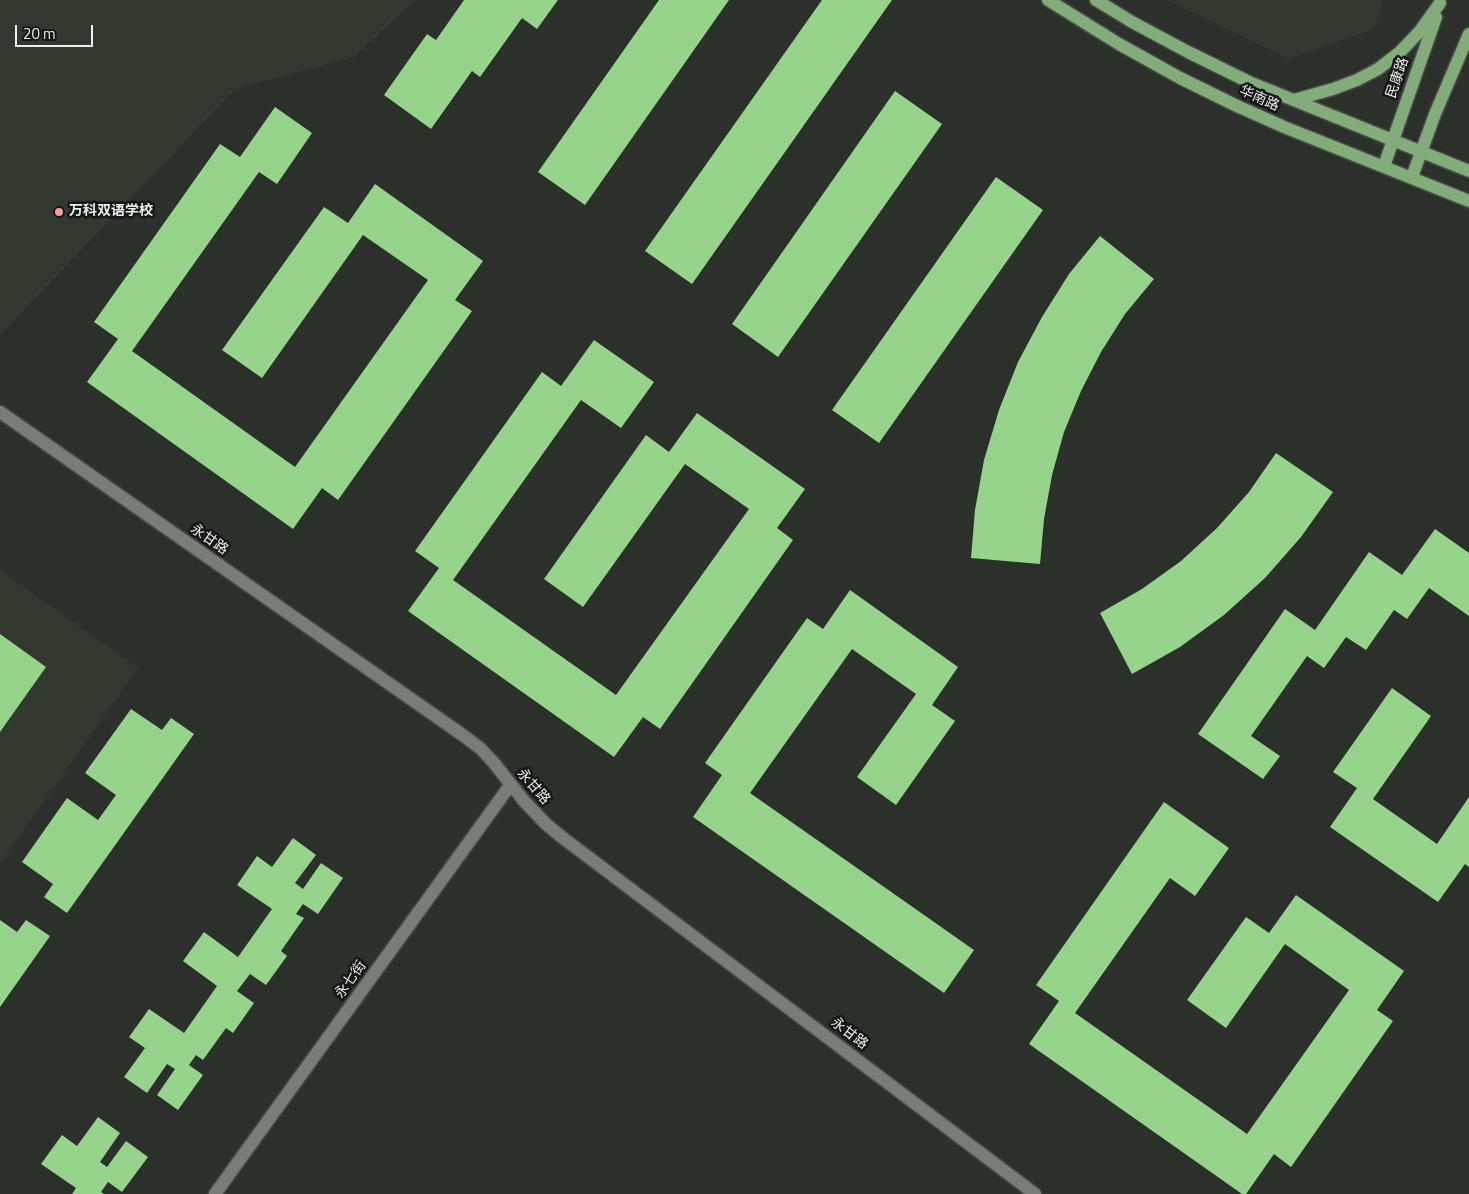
<!DOCTYPE html>
<html>
<head>
<meta charset="utf-8">
<style>
  body { margin:0 }
  #map { position:relative; width:1469px; height:1194px; overflow:hidden; background:#2c302b; font-family:"Titillium Web",sans-serif }
  canvas { display:block }
  .scale { position:absolute; left:15px; top:25px; width:78px; height:22px; box-sizing:border-box; border:2px solid #ecefeb; border-top:0; padding-left:6px; font-size:15px; line-height:18px; white-space:nowrap; color:#ecefeb; -webkit-text-stroke:4px #151715; paint-order:stroke }
</style>
</head>
<body>
<div id="map">
<canvas width="1469" height="1194"></canvas>
<div class="scale">20 m</div>
</div>
<script>
const context = document.querySelector('canvas').getContext('2d');
context.lineJoin = 'round';
function fillPath(path, color) {
  context.fillStyle = color;
  context.fill(path, 'evenodd');
}
function poly(rows) {
  const path = new Path2D();
  for (const r of rows) {
    path.moveTo(r[0], r[1]);
    for (let i = 2; i < r.length; i += 2) path.lineTo(r[i], r[i + 1]);
  }
  return path;
}
function strokePath(path, color, width, dash) {
  context.strokeStyle = color;
  context.lineWidth = width;
  context.lineCap = dash ? 'butt' : 'round';
  context.setLineDash(dash || []);
  context.stroke(path);
}
function write(font, color, halo, rows, align = 'center') {
  context.font = font + ' "Titillium Web","Noto Sans SC",sans-serif';
  context.lineWidth = 5;
  context.setLineDash([]);
  context.textBaseline = 'middle';
  context.strokeStyle = halo;
  context.fillStyle = color;
  for (const [text, x, y, turn = 0] of rows) {
    context.save();
    context.translate(x, y);
    context.rotate((+turn || 0) * Math.PI / 180);
    context.textAlign = isNaN(turn) ? turn : align;
    if (halo) context.strokeText(text, 0, 0);
    context.fillText(text, 0, 0);
    context.restore();
  }
}
const built = poly([
  [0,0,415,0,354,57,235,89,0,335],
  [1167,0,1383,0,1374,29,1289,59],
  [0,570,138,668,0,864]
]);
const building = poly([
  [464,0,558,0,537,29,522,18,480,77,472,71,431,129,384,95,427,34,436,40],
  [659,0,729,0,585,205,538,172],
  [822,0,892,0,692,284,645,251],
  [895,91,942,124,778,357,732,324],
  [275,107,312,133,277,184,259,172,132,351,295,467,428,280,363,235,262,378,222,350,324,207,348,223,375,184,483,261,455,300,472,311,338,500,322,488,293,529,87,382,118,339,94,322,220,144,240,157],
  [996,177,1043,210,879,443,832,410],
  [1100,236,1154,279,1125,314,1101,352,1081,391,1064,432,1052,475,1044,519,1040,564,971,558,975,510,984,460,999,410,1018,362,1042,317,1069,274],
  [594,340,654,382,621,428,581,400,453,580,616,695,749,509,685,464,583,607,544,579,646,435,669,452,697,413,805,489,777,528,793,540,660,729,643,717,614,757,408,611,439,568,415,551,542,372,561,386],
  [1276,453,1333,492,1301,537,1265,578,1224,615,1180,647,1132,674,1100,613,1142,589,1181,561,1217,528,1249,492],
  [1435,529,1469,553,1469,616,1429,588,1407,619,1394,610,1366,650,1346,637,1324,668,1307,656,1251,736,1280,756,1263,779,1198,734,1285,609,1315,630,1369,552,1402,575],
  [850,590,958,667,932,705,955,721,896,805,857,777,916,694,852,649,750,793,974,950,944,993,693,817,722,775,705,763,807,618,823,629],
  [0,634,46,667,0,732],
  [1392,688,1431,716,1373,799,1437,844,1469,797,1469,867,1465,864,1438,902,1330,827,1357,788,1333,772],
  [131,709,162,730,171,718,194,734,67,913,44,897,53,884,22,862,67,798,98,820,116,795,85,773],
  [1164,802,1229,848,1195,896,1170,878,1075,1013,1247,1134,1349,990,1285,944,1226,1028,1187,1000,1246,917,1269,933,1296,895,1404,971,1377,1010,1393,1021,1291,1167,1274,1154,1246,1194,1242,1194,1029,1044,1059,1001,1036,985],
  [293,838,316,855,295,883,303,889,321,863,343,878,318,914,303,904,296,914,304,918,281,951,287,956,266,985,250,974,237,991,254,1003,233,1033,226,1028,203,1060,196,1055,189,1065,203,1075,178,1110,157,1095,175,1069,167,1064,147,1093,124,1077,145,1048,129,1037,149,1009,184,1033,217,986,183,961,204,932,238,957,272,909,237,885,257,856,272,867],
  [0,920,17,932,26,920,50,936,0,1007],
  [98,1117,120,1133,100,1162,107,1167,126,1141,148,1157,122,1192,108,1182,101,1192,104,1194,72,1194,76,1188,41,1164,62,1135,77,1146]
]);
const minor = poly([
  [0,412,464,736,481,749,494,763,524,801,546,824,563,838,1035,1194],
  [215,1194,511,784]
]);
const major = poly([
  [1048,0,1119,44,1180,78,1237,106,1284,127,1469,201],
  [1096,0,1132,22,1188,52,1249,82,1469,171],
  [1294,100,1333,89,1357,80,1378,69,1400,52,1420,31,1440,3],
  [1384,166,1436,17],
  [1412,177,1435,114,1469,34]
]);
const markers = [
  [59,212,5,"#f59b9c"]
];
const streetNames = [
  ["民康路",1398,78,-71],
  ["华南路",1259,99,24],
  ["永甘路",209,540,35],
  ["永甘路",533,787,49],
  ["永七街",351,980,-54],
  ["永甘路",849,1034,37]
];
const poiNames = [
  ["万科双语学校",69,212]
];
fillPath(built, '#31392f');
fillPath(building, '#96d48b');
strokePath(minor, '#484c47', 15);
strokePath(major, '#484c47', 15);
strokePath(minor, '#787e77', 12);
strokePath(major, '#82ac79', 12);
for (const [x, y, r, color] of markers) {
  const dot = new Path2D();
  dot.arc(x, y, r, 0, 2 * Math.PI);
  context.fillStyle = color;
  context.fill(dot);
  strokePath(dot, '#151715', 2);
}
write('14px', '#ecefeb', '#151715', streetNames);
write('bold 14px', '#ecefeb', '#151715', poiNames, 'left');
</script>
</body>
</html>
